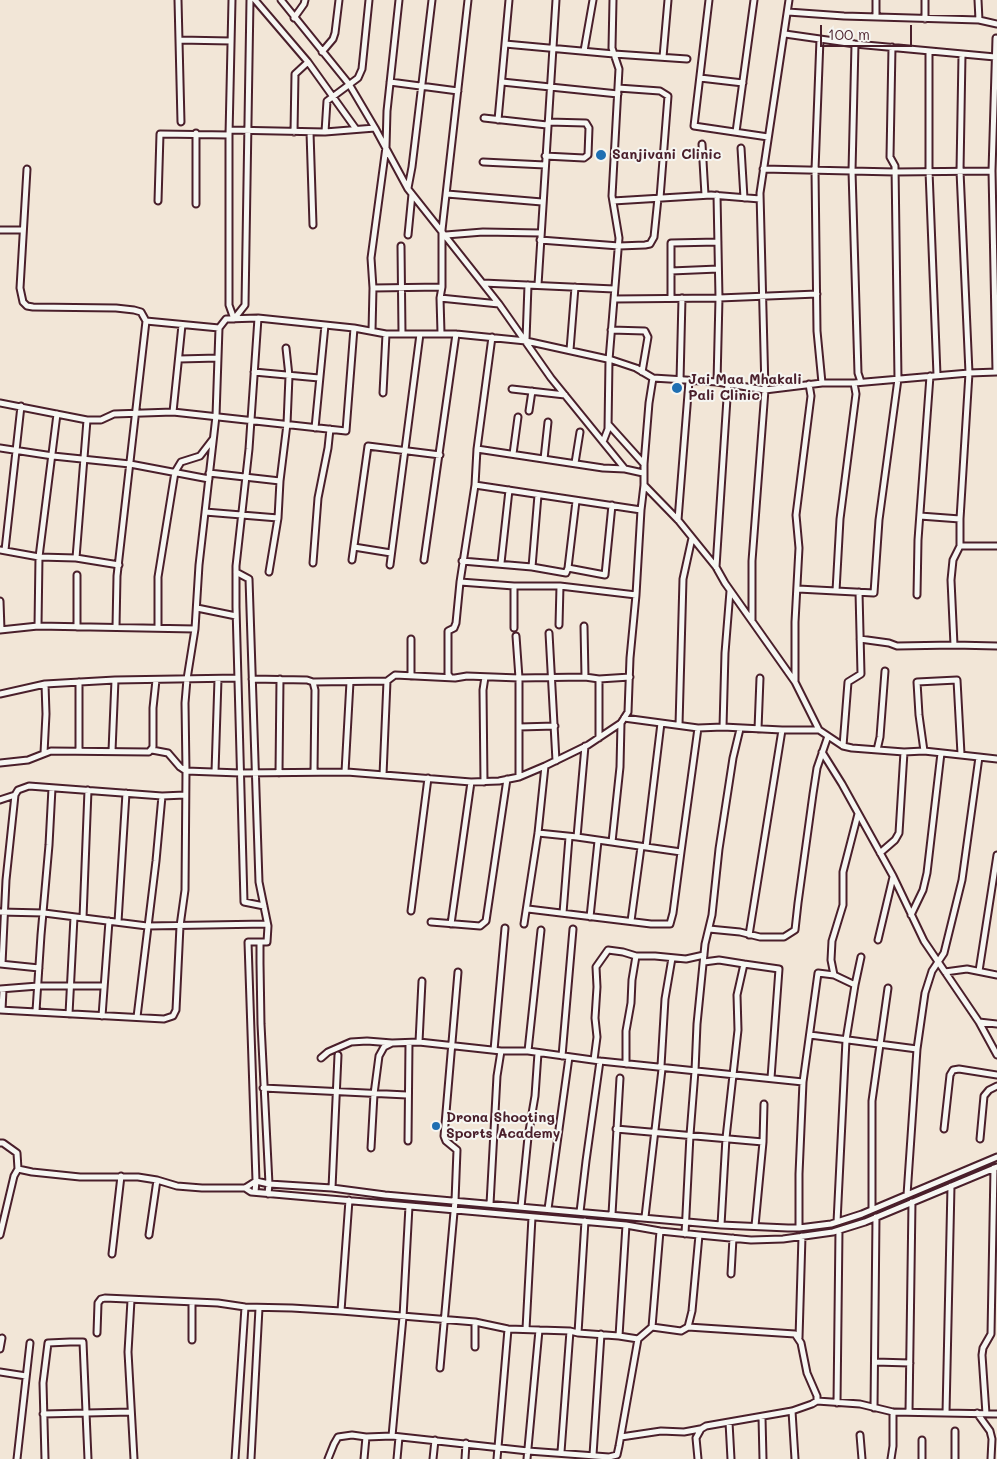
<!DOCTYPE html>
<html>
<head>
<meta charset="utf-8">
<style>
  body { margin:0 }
  #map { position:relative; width:997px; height:1459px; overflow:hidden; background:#f2e6d7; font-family:Mali,sans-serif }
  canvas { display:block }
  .scale { position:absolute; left:820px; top:25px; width:92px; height:22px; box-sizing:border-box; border:2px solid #4a1f2b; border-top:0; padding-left:6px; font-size:15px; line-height:18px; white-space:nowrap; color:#4a1f2b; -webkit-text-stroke:4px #f6f6f2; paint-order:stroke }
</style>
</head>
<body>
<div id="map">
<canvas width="997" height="1459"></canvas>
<div class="scale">100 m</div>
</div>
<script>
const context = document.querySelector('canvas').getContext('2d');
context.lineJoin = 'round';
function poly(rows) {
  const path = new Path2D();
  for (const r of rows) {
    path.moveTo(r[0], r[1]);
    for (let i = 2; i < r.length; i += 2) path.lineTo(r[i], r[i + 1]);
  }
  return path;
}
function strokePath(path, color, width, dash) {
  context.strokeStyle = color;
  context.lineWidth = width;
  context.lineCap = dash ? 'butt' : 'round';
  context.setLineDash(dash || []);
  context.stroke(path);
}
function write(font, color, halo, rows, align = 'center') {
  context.font = font + ' Mali,sans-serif';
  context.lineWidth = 4;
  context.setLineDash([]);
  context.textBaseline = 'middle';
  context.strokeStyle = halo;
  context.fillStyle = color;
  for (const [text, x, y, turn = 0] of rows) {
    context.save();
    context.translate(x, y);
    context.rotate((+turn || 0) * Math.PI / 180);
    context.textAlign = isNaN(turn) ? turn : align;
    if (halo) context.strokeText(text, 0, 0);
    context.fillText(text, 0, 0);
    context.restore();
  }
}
const street = poly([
  [178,0,181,122],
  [232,0,229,135,229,305,234,319,245,305,250,0],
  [255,0,308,62,356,129],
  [281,0,349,84,375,128],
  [709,0,694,126,768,137],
  [978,0,979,20],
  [788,12,844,16,979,20,997,24],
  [876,16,876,0],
  [294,18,304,4,305,0],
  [925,19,925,0],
  [785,34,855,44,995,57],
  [996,38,992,171,996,372],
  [820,39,815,170,817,331,822,383],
  [179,40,231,41],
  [505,44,614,54,687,59],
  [855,44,852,171,858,373,861,382],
  [584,51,593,0],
  [929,51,929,171,937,375],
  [322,52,333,39,335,33,339,0],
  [663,57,668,0],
  [700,78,743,83],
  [390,82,458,91],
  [502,82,618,94],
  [618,88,660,91,668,96,660,198],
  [484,118,547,125],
  [498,120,509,0],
  [229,130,325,132,375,128,408,189,499,304,551,378,625,469,643,473],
  [294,132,295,74,308,62],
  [310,132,313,225],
  [325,132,327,101,358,78,362,69,369,0],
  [736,132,754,0],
  [196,133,196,204],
  [702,144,705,195],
  [741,148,744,198],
  [545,156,584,158,588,155,589,128,586,123,548,122],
  [483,162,545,165],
  [27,169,20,288,23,302,27,306,33,307,116,308,134,310,141,312,146,321,117,576,116,627],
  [763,169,895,172,992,171],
  [408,188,412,167,432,0],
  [447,194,542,202],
  [717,195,719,298,717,382],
  [158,201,160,134,229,135],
  [613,201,711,195,760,199],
  [0,230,22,230],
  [408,235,412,194],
  [446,235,483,232,541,233],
  [540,240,619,246,645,245,650,244,654,237,658,198],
  [401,246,402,333],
  [671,271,718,269],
  [483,283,614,289],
  [538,285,556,0],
  [373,288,442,287],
  [440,298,499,304],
  [671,298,671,243,718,242],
  [614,299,719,298,817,294],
  [258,318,249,449,236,566,236,607,244,902,264,906],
  [146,321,219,328,226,319,258,318,354,328,386,334,456,334,526,341,612,360,636,368,653,378,717,382,765,390,822,383,854,383,969,373,997,372],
  [611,330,645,331,648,337,642,372],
  [372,331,373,288,371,258,386,147,387,111,399,0],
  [441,333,440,298,442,287,442,230,468,0],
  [492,337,477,449,475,485,460,582,514,586,560,586,636,595],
  [526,340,528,285],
  [570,350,575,287],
  [179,359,218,358],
  [254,372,319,378],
  [680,381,682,298],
  [512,389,565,395],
  [383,393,386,334],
  [0,403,87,420,101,420,114,414,173,412,346,431,354,328],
  [529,411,532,391],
  [173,412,182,325],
  [57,414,39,557,38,626,195,629],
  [609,425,644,464],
  [315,428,325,325],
  [603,442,608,429,609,360,619,238,612,196,619,69,612,48,613,0],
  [0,448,53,456,130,464,209,479],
  [477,449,603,468,625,469],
  [513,454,518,417],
  [544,459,548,422],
  [575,463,580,432],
  [209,473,280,481],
  [475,485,641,510],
  [644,485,678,520,716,567,725,583,795,682,819,730,843,746,852,748,904,752,924,751,979,757,962,880,944,953,932,971,925,993,917,1049,810,1035],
  [576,501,568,568,605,575,612,505],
  [205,512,278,518],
  [960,519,969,373,960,171,962,55],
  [678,520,689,381],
  [960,546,997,546],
  [354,547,391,553],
  [0,550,39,557,76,558,119,565],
  [5,550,21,406],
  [76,558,87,420],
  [352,560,368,446,440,455],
  [424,560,456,334],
  [462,561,532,567,538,495],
  [313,563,318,498,328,448,330,429],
  [501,563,509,490],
  [390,565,420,334],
  [532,567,566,573,568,568],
  [716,567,728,383],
  [236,572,249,579,259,882,268,926,267,942,260,942,260,963,261,1024,269,1184,268,1194],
  [269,572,278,518,280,481,287,424,289,376,286,348],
  [77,575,77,627],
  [514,586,514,628],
  [798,589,874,593,879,520,898,379,895,166,890,157,892,47],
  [836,591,840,519,856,394,854,383],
  [917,595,918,540,930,376],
  [0,601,1,630],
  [197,608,236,616],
  [752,621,752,561,765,390,760,193,789,0],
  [559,625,560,586],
  [584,626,585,677],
  [158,627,158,577,175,472,181,462,200,456,213,439],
  [0,630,38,626],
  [549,633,556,761],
  [516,636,519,678,519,777],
  [411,639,411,676],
  [860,639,889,643,897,646,954,645,951,580,953,560,960,546,960,519,920,516],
  [954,645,997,646],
  [450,677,448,674,448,631,454,628,456,623,460,582],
  [252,679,307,680,313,682,315,690,314,772],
  [795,681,795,622,799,548,796,515,811,396,809,384],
  [313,682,387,681,395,675,455,678,467,676,519,678,585,677,599,679,630,677],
  [0,694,45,684,115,680,238,678],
  [624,718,698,728,723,727,782,730,819,730],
  [679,725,683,579,692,538],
  [519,727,555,726],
  [723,727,725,653,730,591],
  [758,729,760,678],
  [599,738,599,679],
  [843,746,848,682,861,674,859,592],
  [152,750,168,753,180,767,186,771,240,773,347,772,471,782,499,781,519,777,545,766,588,745,621,723,628,712,630,658,636,595,641,510,644,485,644,464,649,403,653,378],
  [877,750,880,737,885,671],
  [79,751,79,682],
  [112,751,115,680],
  [924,751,919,715,917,682,957,680,961,754],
  [822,752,842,784,893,876,924,941,979,1022,997,1055],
  [44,753,46,714,45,684],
  [979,757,997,759],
  [0,763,28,760,51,751,149,752,153,747,153,708,156,680],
  [215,772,218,679],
  [345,772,350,682],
  [279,773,280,679],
  [383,775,387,681],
  [484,782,483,690,485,677],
  [0,800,15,795,18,790,29,786,162,796,185,795],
  [538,833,577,837,681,852,698,728],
  [577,837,585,746],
  [612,842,620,767,621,723],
  [646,847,661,723],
  [880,853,895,840,899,833,904,752],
  [528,909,651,924,670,924,673,913,681,852],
  [411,911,428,778],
  [0,912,44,913,147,926,267,924],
  [563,913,569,837],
  [911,915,923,890,927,873,941,753],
  [590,917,598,841],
  [83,918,88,790],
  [631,921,641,847],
  [118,922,126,793],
  [431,922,480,926,486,921,507,779],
  [451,924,471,782],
  [524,924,538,833,545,766],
  [709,929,740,932,760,937,784,937,795,930,798,903,813,794,817,768,828,736],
  [749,935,782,730],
  [878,940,893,877],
  [704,962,719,960,744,964],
  [0,964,39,968],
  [2,964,6,880,15,795],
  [979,971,997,855],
  [945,972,967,969,997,975],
  [834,975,831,960,832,941,843,905,843,872,858,814],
  [0,989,38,986,104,986],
  [0,1010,164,1019,173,1016,176,1010,180,926,185,890,186,771,185,703,187,679,195,629,199,565,216,416,219,328],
  [2,1010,3,990],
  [36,1011,41,935,49,845,52,788],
  [69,1014,74,917],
  [102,1016,109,921],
  [137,1017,156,861,162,796],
  [979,1022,997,1024],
  [419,1042,422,981],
  [494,1050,505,928],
  [528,1051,541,930],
  [562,1056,573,929],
  [321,1058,328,1052,351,1042,367,1041,392,1043],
  [594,1060,597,1037,595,1018,597,987,596,967,608,950,623,952,636,956],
  [626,1064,626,1031,631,1003,632,980,636,956,655,956,686,959,704,955],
  [661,1066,665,999,672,958],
  [263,1088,407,1095],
  [616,1129,763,1142,755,1226],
  [944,1129,950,1075,953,1070,959,1069,997,1075],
  [980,1139,984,1096,989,1090,997,1086],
  [408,1141,409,1043],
  [763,1142,764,1104],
  [0,1143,3,1143,17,1153,18,1169,32,1172,80,1177,138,1177,157,1180,177,1186,202,1188,245,1188,256,1181,269,1184,332,1188,385,1195,721,1225,788,1228,799,1228,831,1224,862,1214,997,1157],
  [371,1148,374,1094,379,1056,384,1047,392,1043,419,1042,501,1051,528,1051,600,1061,803,1082,818,973,834,975,855,985,861,957],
  [245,1188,251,1192,626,1225,660,1231,699,1235,751,1240,783,1239,833,1232,865,1222,997,1167],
  [332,1188,338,1055],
  [255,1192,256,1181,248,942,260,942],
  [907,1195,917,1049],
  [490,1204,497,1076,501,1051],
  [521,1207,528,1137,535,1096,538,1053],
  [548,1209,569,1057],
  [872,1209,872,1101,888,988],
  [580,1212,586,1161,600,1061],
  [612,1214,620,1078],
  [645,1217,662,1069],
  [837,1222,846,1040,855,985],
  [721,1225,726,1138,738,1030,737,995,744,964,779,969,771,1078],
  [799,1228,799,1174,803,1082],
  [685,1234,690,1135,695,1071,697,1024,705,944,712,915,719,849,733,758,740,729],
  [0,1235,14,1176,18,1169],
  [149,1235,157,1180],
  [112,1254,121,1176],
  [731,1274,733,1238],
  [131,1300,128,1352,134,1459],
  [192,1302,192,1340],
  [341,1311,349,1200],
  [652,1327,660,1231],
  [688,1327,795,1334,801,1343,807,1373,817,1396,817,1401,812,1404,792,1411,706,1426,701,1429,696,1438,698,1459],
  [526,1329,532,1217],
  [97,1333,98,1303,101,1299,105,1298,218,1303,245,1307,292,1308,341,1311,475,1322,508,1329,570,1331,578,1333,619,1336,638,1339,652,1327,681,1331,688,1327,692,1311,699,1235],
  [578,1333,585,1221],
  [619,1336,626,1225],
  [799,1338,802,1236],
  [475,1347,475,1322],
  [0,1349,2,1338],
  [875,1362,910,1363],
  [440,1368,455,1201,457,1150,446,1141,444,1136,458,972],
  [0,1372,26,1376],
  [817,1401,860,1404,893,1412,997,1414],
  [837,1403,839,1230],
  [874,1408,876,1217],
  [792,1411,795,1459],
  [909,1412,912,1202],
  [946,1413,951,1186],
  [977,1413,990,1431,992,1439,991,1459],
  [43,1414,131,1412],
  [986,1414,982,1355,983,1348,991,1334,994,1168],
  [762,1417,763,1459],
  [729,1422,731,1459],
  [860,1435,862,1459],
  [392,1436,403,1317,409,1206],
  [621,1437,661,1431,684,1432,700,1429],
  [561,1452,570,1331],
  [593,1455,601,1334],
  [17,1459,30,1343],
  [45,1459,43,1383,48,1343,70,1342,83,1342,88,1459],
  [235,1459,245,1307],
  [251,1459,259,1308],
  [328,1459,334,1444,338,1437,352,1435,366,1437,392,1436,528,1451,609,1457,617,1455,619,1446,638,1339],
  [364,1459,366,1437],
  [397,1459,399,1437],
  [433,1459,435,1440],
  [465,1459,466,1443],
  [497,1459,508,1329],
  [527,1459,539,1330],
  [891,1459,893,1446,893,1412],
  [922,1459,922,1440],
  [955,1459,955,1431]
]);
const markers = [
  [601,155,6,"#1f6fb2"],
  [677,388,6,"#1f6fb2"],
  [436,1126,5,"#1f6fb2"]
];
const poiNames = [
  ["Sanjivani Clinic",612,155],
  ["Jai Maa Mhakali",688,380],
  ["Pali Clinic",688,396],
  ["Drona Shooting",446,1118],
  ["Sports Academy",446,1134]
];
strokePath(street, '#4a1f2b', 9);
strokePath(street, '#f6f6f2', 5);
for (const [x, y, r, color] of markers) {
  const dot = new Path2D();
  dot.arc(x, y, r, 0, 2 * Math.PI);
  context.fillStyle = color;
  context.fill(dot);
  strokePath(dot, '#f6f6f2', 2);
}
write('bold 14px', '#4a1f2b', '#f6f6f2', poiNames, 'left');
</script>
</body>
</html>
